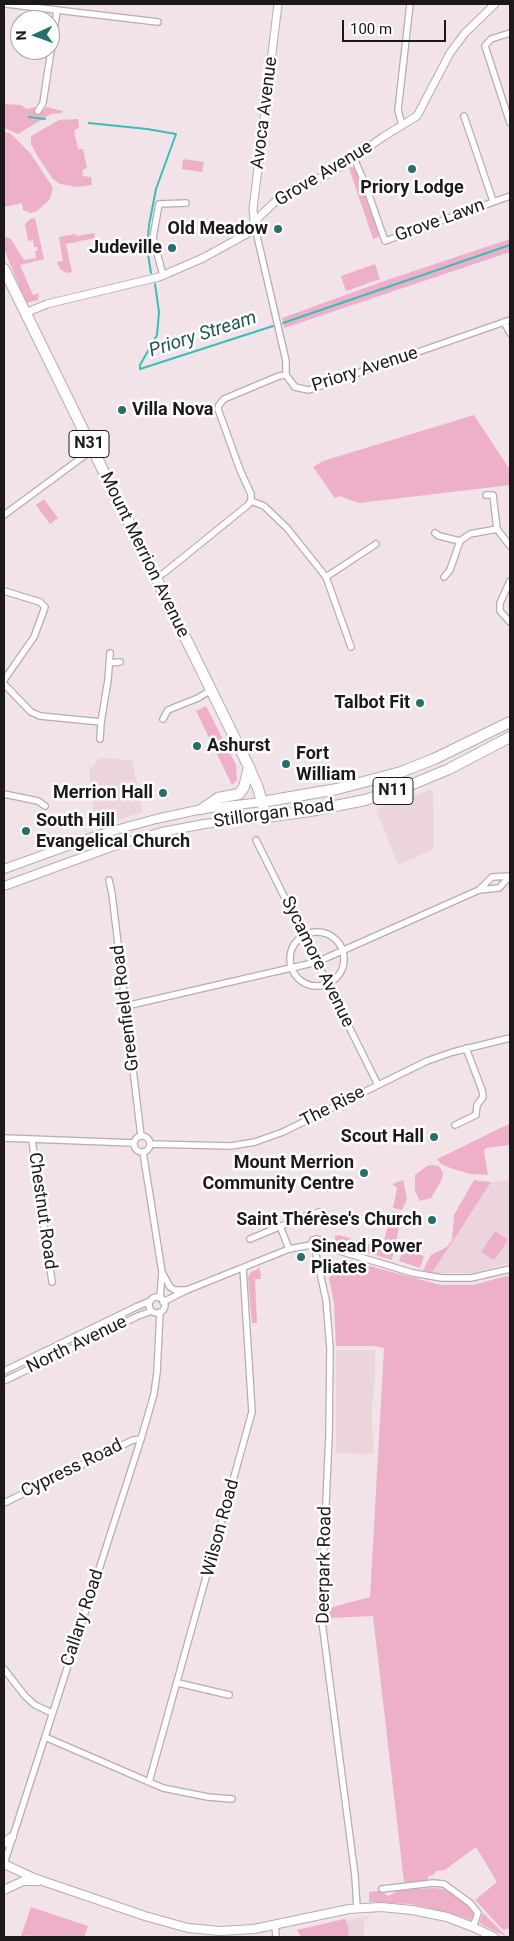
<!DOCTYPE html>
<html>
<head>
<meta charset="utf-8">
<style>
	body { margin:0 }
	#map { position:relative; width:514px; height:1941px; overflow:hidden; background:#f2e3e9; font-family:Roboto,sans-serif }
	canvas { display:block }
	.frame { position:absolute; inset:0; border:5px solid #1d181a; pointer-events:none }
	.north { position:absolute; left:10px; top:10px; width:50px; height:50px; box-sizing:border-box; background:#fff; border:1px solid #a5a3a3; border-radius:50%; rotate:268deg; font-size:14px; font-weight:700; line-height:20px; text-align:center; color:#1d181a }
	.north::after { content:''; display:block; margin:auto; width:18px; height:22px; background:#25706d; clip-path:polygon(50% 0,100% 100%,50% 72%,0 100%) }
	.scale { position:absolute; left:342px; top:20px; width:104px; height:22px; box-sizing:border-box; border:2px solid #1d181a; border-top:0; padding-left:6px; font-size:15px; line-height:18px; white-space:nowrap; color:#1d181a; -webkit-text-stroke:4px #fff; paint-order:stroke }
</style>
</head>
<body>
<div id="map">
<canvas width="514" height="1941"></canvas>
<div class="frame"></div>
<div class="north">N</div>
<div class="scale">100 m</div>
</div>
<script>
const ctx = document.querySelector('canvas').getContext('2d');
ctx.lineJoin = 'round';
function paint(path, color) {
  ctx.fillStyle = color;
  ctx.fill(path, 'evenodd');
}
function poly(rows) {
  const path = new Path2D();
  for (const r of rows) {
    if (r.length === 3) {
      path.moveTo(r[0] + r[2], r[1]);
      path.arc(r[0], r[1], r[2], 0, 2 * Math.PI);
      continue;
    }
    path.moveTo(r[0], r[1]);
    for (let i = 2; i < r.length; i += 2) path.lineTo(r[i], r[i + 1]);
  }
  return path;
}
function trace(path, color, width, dash) {
  ctx.strokeStyle = color;
  ctx.lineWidth = width;
  ctx.lineCap = dash ? 'butt' : 'round';
  ctx.setLineDash(dash || []);
  ctx.stroke(path);
}
function drawText(font, color, halo, rows, align = 'center') {
  ctx.font = font + ' Roboto,sans-serif';
  ctx.lineWidth = 5;
  ctx.setLineDash([]);
  ctx.textBaseline = 'middle';
  ctx.strokeStyle = halo;
  ctx.fillStyle = color;
  for (const [text, x, y, turn = 0] of rows) {
    ctx.save();
    ctx.translate(x, y);
    ctx.rotate((+turn || 0) * Math.PI / 180);
    ctx.textAlign = isNaN(turn) ? turn : align;
    if (halo) ctx.strokeText(text, 0, 0);
    ctx.fillText(text, 0, 0);
    ctx.restore();
  }
}
paint(poly([
	[99,758,132,760,143,812,95,827,89,768,93,767],
	[433,789,434,849,398,865,376,809],
	[510,1180,510,1263,473,1273,432,1273,491,1182],
	[336,1350,375,1350,375,1379,372,1407,373,1454,336,1453],
	[369,1916,364,1923,364,1937,301,1937,297,1930]
]), '#ebd4dd');
paint(poly([
	[4,104,21,105,27,109,35,107,43,111,46,107,63,111,62,113,51,114,18,134,4,128],
	[78,119,79,128,74,130,78,149,83,149,87,168,82,170,83,176,91,177,92,185,77,187,60,184,53,179,38,157,31,144,31,136,59,120],
	[4,132,10,133,31,154,53,188,50,199,37,211,31,213,23,210,22,203,4,207],
	[183,159,204,162,202,172,182,169],
	[351,167,355,168,360,178,380,236,373,239,349,168],
	[35,218,44,259,20,265,33,295,39,293,38,300,26,303,4,249,4,238,7,237,11,239,24,260,36,258,35,251,38,251,37,247,34,247,33,240,28,241,25,224,30,219],
	[94,233,95,238,66,244,72,272,66,273,60,269,57,262,63,261,59,237,76,234,77,236],
	[510,239,510,252,284,328,282,318,387,280],
	[375,264,380,279,346,291,341,276],
	[474,415,510,470,510,485,359,503,339,496,335,498,313,467,323,461],
	[44,499,58,518,50,524,36,505],
	[206,706,236,765,237,780,232,785,196,711],
	[509,1124,510,1145,486,1148,484,1151,488,1175,471,1174,453,1169,441,1164,437,1159],
	[432,1165,439,1166,443,1173,442,1179,431,1198,420,1201,415,1191,415,1175,427,1166],
	[403,1180,407,1199,402,1210,393,1208,397,1188,392,1184],
	[474,1180,491,1182,432,1273,423,1270,431,1255,447,1247,452,1240,454,1215],
	[392,1211,402,1213,392,1260,335,1243,335,1236,339,1235,382,1248],
	[495,1231,508,1240,494,1260,481,1252],
	[405,1246,410,1247,424,1257,420,1268,399,1261],
	[347,1260,441,1285,473,1285,510,1275,510,1928,503,1930,475,1900,497,1882,476,1847,445,1870,436,1871,433,1875,429,1876,427,1881,404,1882,373,1616,329,1618,329,1608,370,1597,384,1348,375,1346,336,1346,334,1303,329,1278,338,1262],
	[260,1268,261,1279,255,1279,257,1323,252,1323,248,1277,251,1272],
	[433,1888,444,1889,455,1895,472,1909,474,1917,471,1920,449,1913,411,1904,369,1902,369,1892,383,1890,385,1894,389,1896,399,1890],
	[31,1907,88,1926,84,1937,34,1937,29,1935,26,1937,21,1936],
	[483,1913,507,1937,479,1923],
	[344,1919,346,1920,348,1927,349,1937,301,1937,297,1930]
]), '#eeafcb');
trace(poly([
	[29,117,45,119],
	[89,123,147,129,176,134,156,189,149,225,147,248,151,273],
	[155,284,159,312,157,335,140,365,140,369,273,326],
	[283,323,510,245]
]), '#3abeb8', 2);
const minor = poly([
	[6,4,158,22],
	[510,33,491,39,485,46,510,123],
	[38,111,43,103,57,11],
	[464,116,493,201],
	[402,125,398,110,410,4],
	[354,158,365,184,385,241,510,196],
	[254,223,286,361,286,375,295,387,299,388,309,390,510,320],
	[163,275,153,238,159,204,186,203],
	[504,322,510,333],
	[251,501,264,506,287,528,326,577,351,647],
	[4,515,92,450],
	[497,529,510,546],
	[435,533,439,536,460,541,450,570,444,577],
	[460,541,470,534,497,529,493,495,486,495],
	[326,577,376,544],
	[155,578,164,573,248,505,251,501,251,494,240,470,218,409,219,405,224,399,279,376,286,375],
	[510,581,500,603,500,611,510,622],
	[4,591,40,602,45,607,34,637,4,680],
	[109,663,120,662],
	[4,684,31,712,40,716,101,722,108,680,110,653],
	[163,719,168,710,198,698,211,690],
	[100,739,101,722],
	[4,794,38,801,45,806],
	[256,840,378,1085],
	[109,880,112,894,141,1136],
	[479,890,492,877,510,876],
	[317,959,27],
	[126,1006,317,962,479,890,499,888,510,876],
	[455,1125,476,1115,477,1105,483,1097,482,1090,466,1048],
	[142,1144,8],
	[4,1138,134,1143],
	[32,1140,52,1282],
	[150,1144,231,1146,255,1142,283,1132,427,1061,453,1052,510,1038],
	[143,1152,162,1272,160,1298],
	[280,1226,289,1249],
	[250,1239,308,1215,319,1212],
	[311,1245,313,1240,317,1239,322,1241,323,1246],
	[323,1246,413,1273,442,1278,471,1278,510,1269],
	[315,1250,326,1300,330,1348,329,1435,321,1614,355,1876,357,1908],
	[163,1274,170,1287,175,1290,185,1290],
	[157,1305,8],
	[163,1302,187,1290,289,1249,311,1245],
	[4,1371,136,1307,150,1301],
	[4,1381,138,1316,152,1311],
	[4,1503,133,1440,141,1439],
	[4,1669,25,1696,35,1705,52,1713],
	[178,1683,229,1695],
	[45,1737,163,1788,208,1797,232,1799],
	[149,1782,252,1412,243,1268],
	[4,1864,141,1439,154,1394,157,1372,160,1312],
	[382,1889,433,1883,444,1884,470,1903,478,1913,473,1927],
	[275,1925,276,1937]
]);
const tertiary = poly([
	[254,222,253,209,278,4],
	[25,313,47,304,159,277,203,258,252,231,258,218,279,198,295,188,325,176,340,167,383,137,417,116,450,53,465,33,495,4]
]);
const secondary = poly([
	[224,808,237,813,235,820],
	[4,869,101,834,156,819,202,809,262,802],
	[4,886,111,847,162,832,204,824,266,817],
	[4,1843,12,1837],
	[4,1864,34,1878,69,1890,145,1916,188,1928,220,1931,254,1929,349,1909,381,1907,412,1910,447,1917,473,1927,494,1937],
	[4,1890,23,1881,38,1881]
]);
const trunk = poly([
	[4,269,249,767,258,788,266,817,310,811,365,800,408,786,449,769,510,737],
	[262,802,337,789,401,772,434,759,510,722],
	[202,809,218,798,239,794,244,787,249,767]
]);
trace(minor, '#b9abb1', 8);
trace(tertiary, '#b9abb1', 9);
trace(secondary, '#b9abb1', 10);
trace(trunk, '#b9abb1', 12);
trace(minor, '#fff', 5.5);
trace(tertiary, '#fff', 7);
trace(secondary, '#fff', 8);
trace(trunk, '#fff', 10);
for (const [x, y, r, color] of [
	[412,169,5,"#25706d"],
	[278,229,5,"#25706d"],
	[172,248,5,"#25706d"],
	[122,410,5,"#25706d"],
	[420,703,5,"#25706d"],
	[197,746,5,"#25706d"],
	[286,764,5,"#25706d"],
	[163,793,5,"#25706d"],
	[26,831,5,"#25706d"],
	[434,1137,5,"#25706d"],
	[364,1173,5,"#25706d"],
	[432,1220,5,"#25706d"],
	[301,1257,5,"#25706d"]
]) {
  const dot = new Path2D();
  dot.arc(x, y, r, 0, 2 * Math.PI);
  ctx.fillStyle = color;
  ctx.fill(dot);
  trace(dot, '#fff', 2);
}
for (const [x, y, w] of [
	[89,444,40],
	[393,791,40]
]) {
  const box = new Path2D();
  box.roundRect(x - w / 2, y - 13.5, w, 27, 4);
  ctx.fillStyle = '#fff';
  ctx.fill(box);
  trace(box, '#1d181a', 1);
}
drawText('bold 16px', '#1d181a', null, [
	["N31",89,444],
	["N11",393,791]
]);
drawText('18px', '#1d181a', '#fff', [
	["Avoca Avenue",265,113,-83],
	["Grove Avenue",324,174,-31],
	["Grove Lawn",440,221,-20],
	["Priory Avenue",365,370,-18],
	["Mount Merrion Avenue",144,555,64],
	["Stillorgan Road",274,814,-8],
	["Sycamore Avenue",317,962,64],
	["Greenfield Road",126,1008,-97],
	["The Rise",333,1107,-27],
	["Chestnut Road",42,1211,82],
	["North Avenue",77,1345,-26],
	["Cypress Road",72,1469,-26],
	["Wilson Road",221,1528,-75],
	["Deerpark Road",325,1565,-89],
	["Callary Road",83,1618,-72]
]);
drawText('bold 18px', '#1d181a', '#fff', [
	["Priory Lodge",412,188,"center"],
	["Old Meadow",268,229],
	["Judeville",162,248],
	["Villa Nova",132,410,"left"],
	["Talbot Fit",410,703],
	["Ashurst",207,746,"left"],
	["Fort",296,754,"left"],
	["William",296,775,"left"],
	["Merrion Hall",153,793],
	["South Hill",36,821,"left"],
	["Evangelical Church",36,842,"left"],
	["Scout Hall",424,1137],
	["Mount Merrion",354,1163],
	["Community Centre",354,1184],
	["Saint Thérèse's Church",422,1220],
	["Sinead Power",311,1247,"left"],
	["Pliates",311,1268,"left"]
], 'right');
drawText('italic 19px', '#235856', '#fff', [
	["Priory Stream",203,335,-18]
]);
</script>
</body>
</html>
